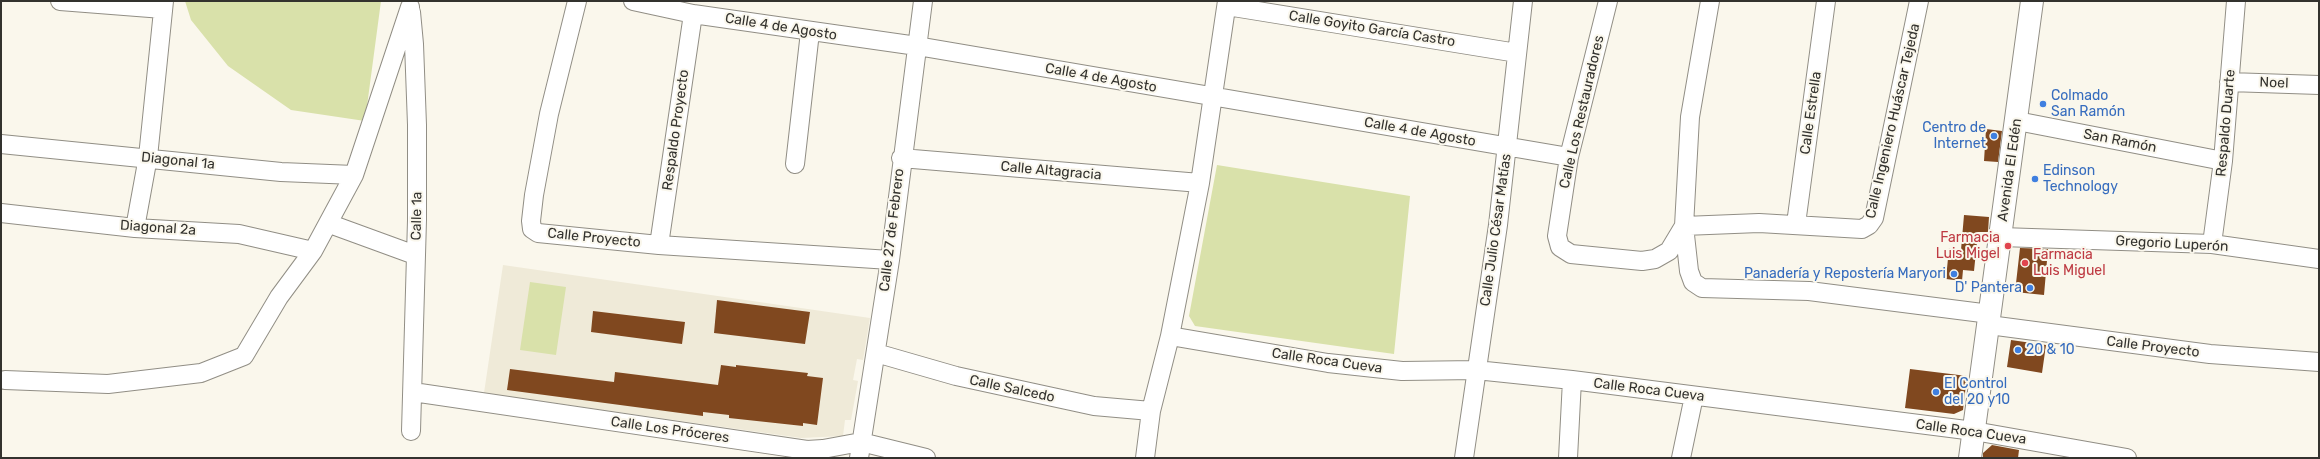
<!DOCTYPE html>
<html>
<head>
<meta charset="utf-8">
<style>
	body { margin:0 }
	#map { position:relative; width:2320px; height:459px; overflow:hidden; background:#faf7ec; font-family:Rubik,sans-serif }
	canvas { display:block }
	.frame { position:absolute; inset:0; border:2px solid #33322e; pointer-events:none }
</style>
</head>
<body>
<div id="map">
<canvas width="2320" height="459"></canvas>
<div class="frame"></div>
</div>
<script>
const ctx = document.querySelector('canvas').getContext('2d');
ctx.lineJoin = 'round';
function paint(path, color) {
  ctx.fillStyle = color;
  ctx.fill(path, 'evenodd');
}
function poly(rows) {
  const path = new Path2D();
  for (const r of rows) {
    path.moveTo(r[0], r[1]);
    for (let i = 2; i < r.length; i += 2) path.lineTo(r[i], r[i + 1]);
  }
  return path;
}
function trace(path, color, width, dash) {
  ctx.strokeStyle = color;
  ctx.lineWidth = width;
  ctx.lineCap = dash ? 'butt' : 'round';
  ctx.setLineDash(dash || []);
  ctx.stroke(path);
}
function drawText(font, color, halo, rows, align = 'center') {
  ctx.font = font + ' Rubik,sans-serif';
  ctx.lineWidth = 4;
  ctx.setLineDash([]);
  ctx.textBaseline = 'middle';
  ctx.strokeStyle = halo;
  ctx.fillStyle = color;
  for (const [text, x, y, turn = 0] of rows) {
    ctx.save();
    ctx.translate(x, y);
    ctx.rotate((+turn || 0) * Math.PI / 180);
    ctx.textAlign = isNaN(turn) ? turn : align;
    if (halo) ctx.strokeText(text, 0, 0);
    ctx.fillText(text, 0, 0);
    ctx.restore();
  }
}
paint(poly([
	[503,265,870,318,863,360,857,359,853,380,858,381,851,420,845,420,843,436,801,438,484,393]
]), '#efead8');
paint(poly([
	[185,1,381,1,365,121,291,110,228,66,191,20],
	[1217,165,1410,196,1394,354,1195,326,1189,316],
	[530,282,566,287,556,355,520,350]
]), '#d9e1aa');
paint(poly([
	[1986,129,2002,131,1998,162,1984,161],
	[1964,215,1989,217,1988,232,1978,232,1974,271,1963,270,1962,281,1946,279,1949,248,1961,250],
	[2020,248,2048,249,2044,295,2015,292],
	[717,300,810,312,805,344,714,333],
	[593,311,685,322,682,344,591,332],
	[2011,340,2046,345,2042,373,2007,367],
	[721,365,736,367,736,365,808,373,807,376,823,378,817,425,803,423,803,426,729,418,729,415,703,412,703,416,507,390,510,369,614,382,615,372,718,385],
	[1910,369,1967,376,1963,410,1954,414,1905,408],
	[1992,445,2019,450,2018,458,1983,458,1983,453]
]), '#80481f');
const minor = poly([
	[60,1,163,9],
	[577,1,549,114,534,195,531,221,532,229,538,233,659,245,890,260],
	[633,1,693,14,917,46,1569,157],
	[1608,1,1569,157,1557,236,1560,247,1571,254,1642,261,1655,259,1669,251,1684,226,1759,223,1862,229,1869,225,1874,218,1919,1],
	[1710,1,1690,117,1684,226,1689,271,1693,282,1702,288,1809,291,1990,314],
	[1227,6,1517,53],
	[411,12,414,44,417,125,417,220,411,431],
	[2229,82,2319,85],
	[2017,121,2223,161],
	[1,144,281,172,354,175],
	[901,158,1200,183],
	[795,164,810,32],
	[1,213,135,228,239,234,313,251],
	[330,224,415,255],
	[1796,224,1826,1],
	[135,228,148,157,164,1],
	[2001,237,2212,244,2319,259],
	[2212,244,2223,161,2236,1],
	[659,245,693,14],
	[1989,325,2210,354,2319,362],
	[1170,336,1328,363,1402,371,1476,370,1572,380,1974,431,2127,458],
	[876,353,956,376,1094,406,1151,411],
	[5,380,108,384,201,373,244,356,279,297,313,251,354,175,410,7],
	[413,392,807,450,823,449,861,442,926,458],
	[859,458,890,260,923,1],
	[1145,458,1151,411,1170,336,1200,183,1227,1],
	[1464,458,1498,225,1523,1],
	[1568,458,1572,380],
	[1681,458,1694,396]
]);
const tertiary = poly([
	[1970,458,2032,1]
]);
trace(minor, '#918e85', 20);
trace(tertiary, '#918e85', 24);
trace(minor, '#fff', 18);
trace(tertiary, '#fff', 22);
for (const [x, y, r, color] of [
	[2043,104,4,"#3f7fe0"],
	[1994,136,4,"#3f7fe0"],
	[2035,179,4,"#3f7fe0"],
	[2008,246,4,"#e0444e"],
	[2025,263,4,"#e0444e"],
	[1954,274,4,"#3f7fe0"],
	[2030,288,4,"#3f7fe0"],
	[2018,350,4,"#3f7fe0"],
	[1936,392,4,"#3f7fe0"]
]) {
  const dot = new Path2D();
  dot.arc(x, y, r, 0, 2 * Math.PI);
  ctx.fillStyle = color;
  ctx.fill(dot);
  trace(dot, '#faf7ec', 1.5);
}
drawText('14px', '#33322e', '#faf7ec', [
	["Calle 4 de Agosto",781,27,9],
	["Calle Goyito García Castro",1372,29,9],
	["Calle 4 de Agosto",1101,78,10],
	["Noel",2274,83,2],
	["Calle Los Restauradores",1582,112,-77],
	["Calle Estrella",1811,113,-82],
	["Calle Ingeniero Huáscar Tejeda",1893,121,-77],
	["Respaldo Duarte",2226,123,-85],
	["Respaldo Proyecto",676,130,-82],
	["Calle 4 de Agosto",1420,132,10],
	["San Ramón",2120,141,11],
	["Diagonal 1a",178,161,6],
	["Avenida El Edén",2010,170,-82],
	["Calle Altagracia",1051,171,5],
	["Calle 1a",417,216,-89],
	["Diagonal 2a",158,228,4],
	["Calle 27 de Febrero",892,230,-83],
	["Calle Julio César Matías",1496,230,-82],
	["Calle Proyecto",594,238,6],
	["Gregorio Luperón",2172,244,3],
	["Calle Proyecto",2153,347,7],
	["Calle Roca Cueva",1327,361,8],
	["Calle Salcedo",1012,389,12],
	["Calle Roca Cueva",1649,390,7],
	["Calle Los Próceres",670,430,8],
	["Calle Roca Cueva",1971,432,8]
]);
drawText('14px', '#366cbe', '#faf7ec', [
	["Colmado",2051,96],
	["San Ramón",2051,112],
	["Centro de",1986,128,"right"],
	["Internet",1986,144,"right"],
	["Edinson",2043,171],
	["Technology",2043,187],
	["Panadería y Repostería Maryori",1946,274,"right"],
	["D' Pantera",2022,288,"right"],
	["20 & 10",2026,350],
	["El Control",1944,384],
	["del 20 y10",1944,400]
], 'left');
drawText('14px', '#be3a42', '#faf7ec', [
	["Farmacia",2000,238],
	["Luis Migel",2000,254],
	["Farmacia",2033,255,"left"],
	["Luis Miguel",2033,271,"left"]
], 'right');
</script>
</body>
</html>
